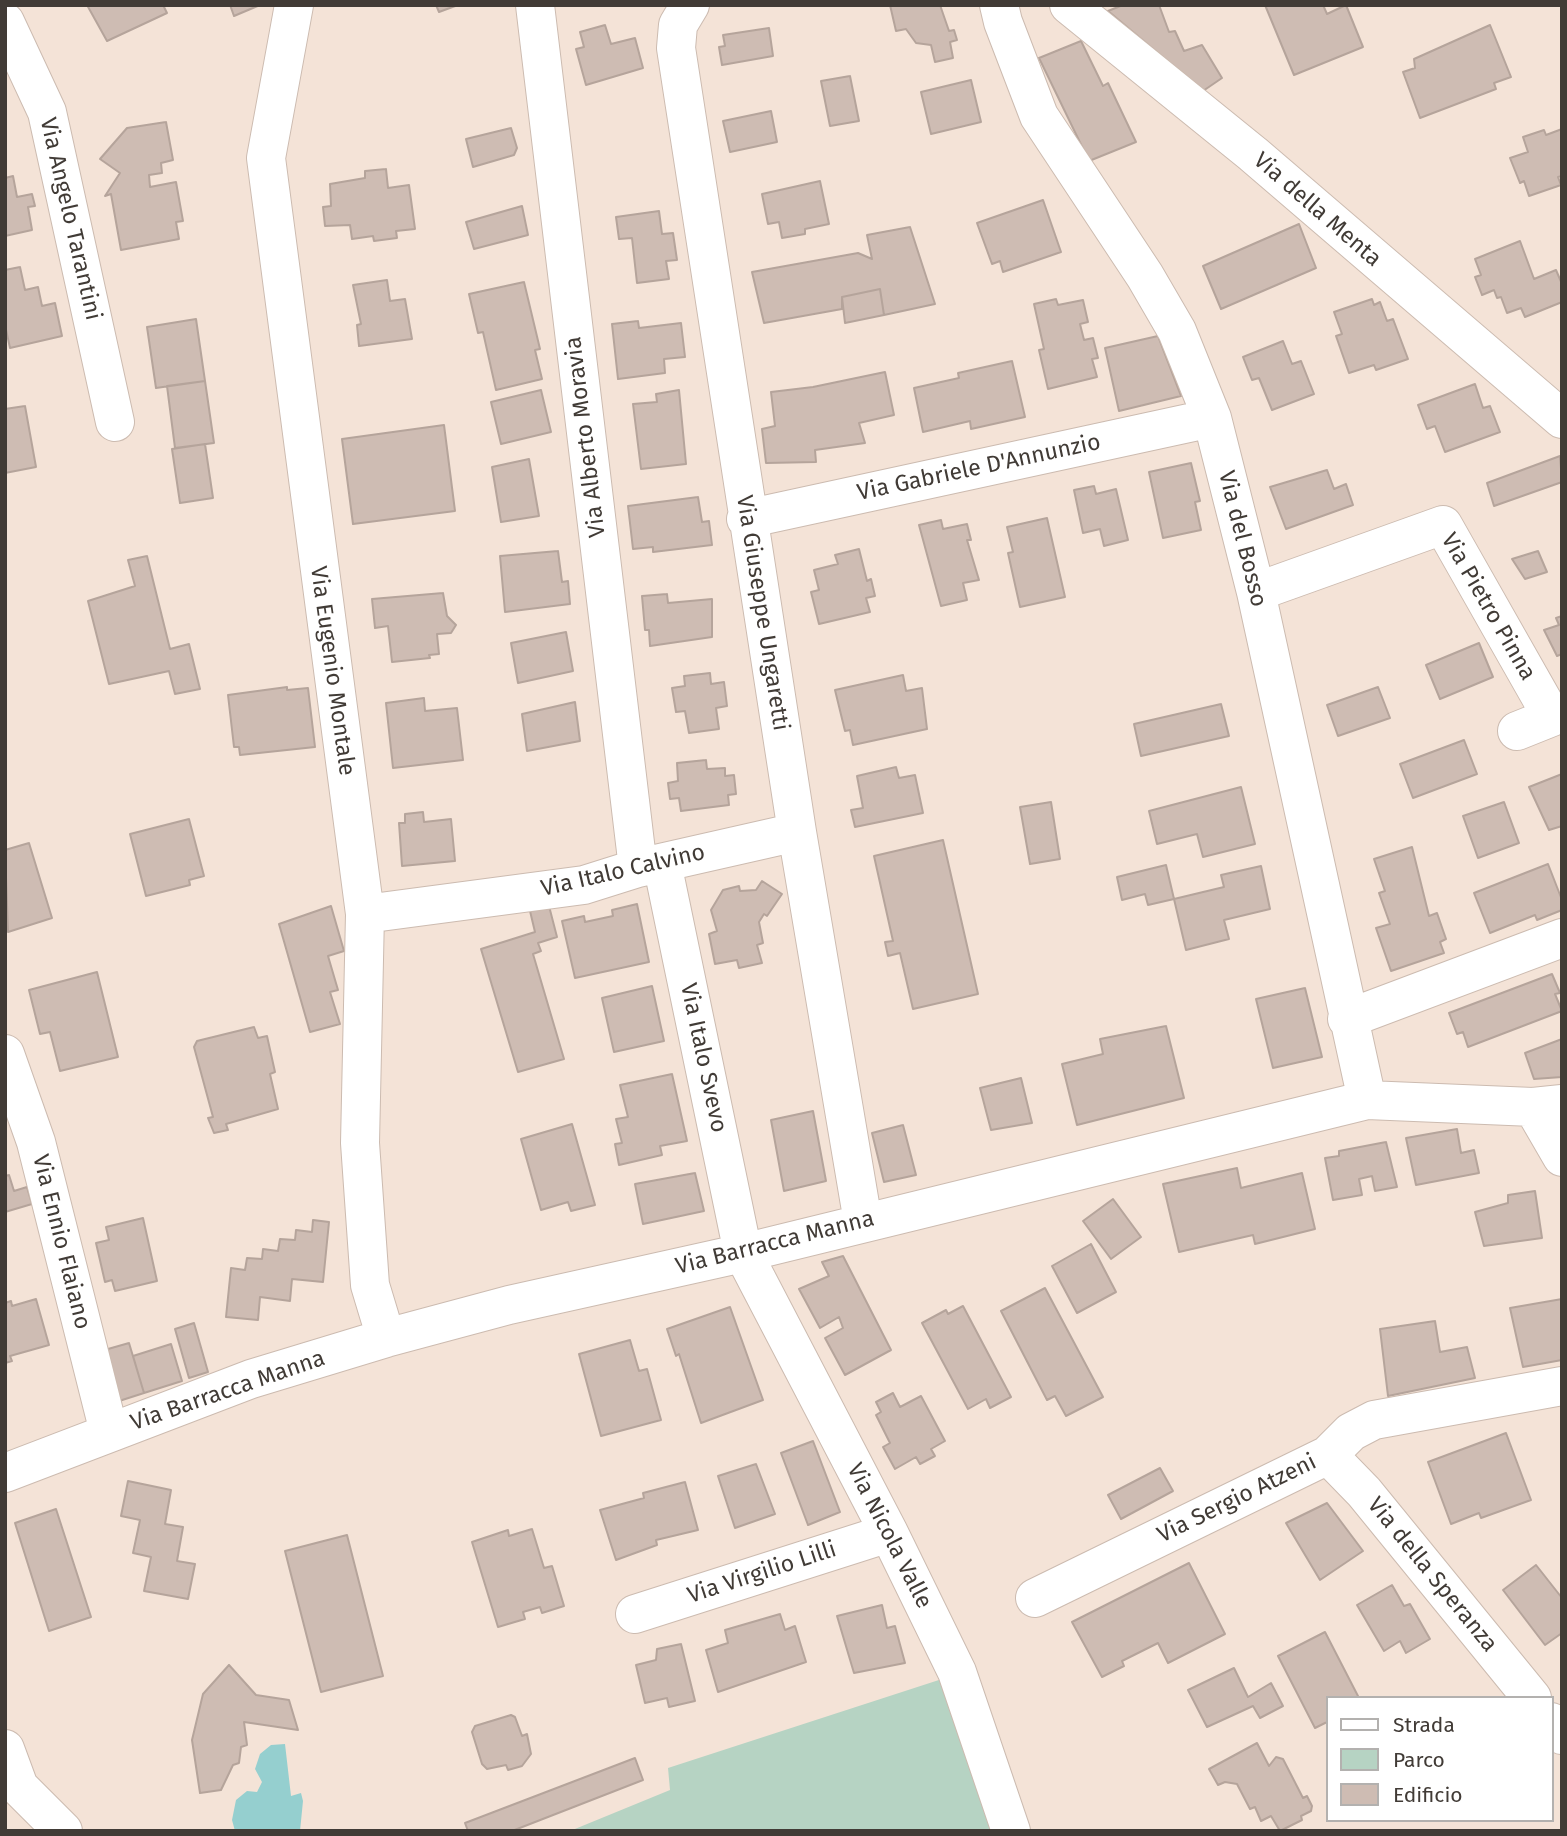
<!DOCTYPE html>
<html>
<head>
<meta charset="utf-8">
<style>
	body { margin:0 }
	#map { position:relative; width:1567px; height:1836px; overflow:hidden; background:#f4e3d7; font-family:"Fira Sans",sans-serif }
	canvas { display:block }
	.frame { position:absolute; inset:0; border:7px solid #413b36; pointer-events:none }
	.legend { position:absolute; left:1326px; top:1696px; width:228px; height:126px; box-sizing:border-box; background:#fff; border:2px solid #b3b1af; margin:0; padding:9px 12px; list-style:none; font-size:21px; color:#413b36 }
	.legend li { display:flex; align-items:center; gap:14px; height:35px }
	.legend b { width:35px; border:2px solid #b3b1af }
</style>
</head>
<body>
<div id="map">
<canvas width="1567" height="1836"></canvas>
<div class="frame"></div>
<ul class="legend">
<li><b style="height:9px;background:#fff"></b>Strada</li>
<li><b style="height:19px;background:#b6d3c3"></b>Parco</li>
<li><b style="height:19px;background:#cebcb3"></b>Edificio</li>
</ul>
</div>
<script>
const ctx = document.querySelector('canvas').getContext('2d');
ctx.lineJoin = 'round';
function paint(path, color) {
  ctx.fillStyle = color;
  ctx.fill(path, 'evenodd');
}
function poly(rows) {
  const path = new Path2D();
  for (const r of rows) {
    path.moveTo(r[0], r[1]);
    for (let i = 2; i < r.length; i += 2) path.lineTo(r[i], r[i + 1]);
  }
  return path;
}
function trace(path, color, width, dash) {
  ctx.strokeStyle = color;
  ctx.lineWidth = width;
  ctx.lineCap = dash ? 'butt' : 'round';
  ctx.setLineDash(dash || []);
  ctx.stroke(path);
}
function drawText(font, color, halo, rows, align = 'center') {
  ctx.font = font + ' "Fira Sans",sans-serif';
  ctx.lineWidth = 6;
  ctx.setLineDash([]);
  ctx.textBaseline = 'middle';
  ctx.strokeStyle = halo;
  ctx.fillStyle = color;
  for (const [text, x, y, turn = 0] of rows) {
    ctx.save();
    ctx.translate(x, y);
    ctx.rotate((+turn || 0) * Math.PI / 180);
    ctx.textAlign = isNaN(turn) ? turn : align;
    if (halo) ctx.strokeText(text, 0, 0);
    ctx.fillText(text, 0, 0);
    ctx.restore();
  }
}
paint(poly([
	[942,1679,993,1831,570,1831,670,1790,668,1768]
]), '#b6d3c3');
paint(poly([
	[285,1744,291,1796,301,1793,303,1801,300,1831,235,1831,232,1820,236,1800,247,1791,257,1792,262,1782,255,1769,260,1754,271,1745]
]), '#95cfcf');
const building = poly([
	[87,5,163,5,167,13,107,41,87,5],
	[230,5,260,5,234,16,230,5],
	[436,5,458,5,439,12,436,5],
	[890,5,940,5,949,31,954,30,957,40,950,42,953,58,935,62,931,45,916,43,906,29,896,31,890,5],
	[1123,5,1159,5,1169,32,1175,31,1184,51,1202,45,1222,78,1203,91,1108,11,1123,5],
	[1265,5,1323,5,1327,14,1346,5,1363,47,1294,75,1265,5],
	[605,25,611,44,635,38,643,68,586,85,576,49,584,47,580,32,605,25],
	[1490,25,1511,77,1494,83,1496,89,1420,118,1403,72,1415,68,1414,59,1490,25],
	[769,28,773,56,722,65,719,47,725,46,723,35,769,28],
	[1081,41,1103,86,1108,83,1136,142,1089,161,1039,58,1081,41],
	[850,76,859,121,830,126,821,81,850,76],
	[971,80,981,122,931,134,921,92,971,80],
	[771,111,777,142,730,152,723,121,771,111],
	[166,122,173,160,161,163,162,173,149,175,150,187,176,182,183,221,176,222,179,239,121,250,111,194,105,196,120,173,100,159,127,128,166,122],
	[511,128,517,148,514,155,473,167,466,139,511,128],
	[1562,129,1562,176,1558,177,1561,185,1529,196,1524,181,1520,183,1510,158,1528,152,1523,137,1544,130,1546,135,1562,129],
	[386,169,388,188,409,185,415,229,396,231,397,238,374,241,373,236,352,239,350,225,325,226,323,207,331,206,330,184,365,178,365,171,386,169],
	[13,176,17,197,32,194,35,206,28,207,32,230,5,236,5,178,13,176],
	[820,181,829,224,805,229,805,234,782,238,779,222,768,224,762,194,820,181],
	[1043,200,1061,252,1003,272,1000,261,992,264,977,223,1043,200],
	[522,206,528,235,474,249,466,222,522,206],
	[659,211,662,234,673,233,677,260,666,261,669,279,637,283,632,238,619,239,616,217,659,211],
	[1299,224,1316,268,1221,309,1203,266,1299,224],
	[910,227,935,304,884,315,880,289,842,297,842,309,764,323,752,272,858,253,872,259,867,235,910,227],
	[1520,241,1534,279,1556,270,1562,284,1562,302,1525,317,1521,308,1507,313,1501,297,1497,298,1494,290,1482,295,1475,277,1481,275,1475,259,1520,241],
	[20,267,25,290,38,287,42,306,55,303,62,336,10,348,5,325,5,270,20,267],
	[387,280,390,301,405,299,412,339,359,346,357,325,361,324,353,285,387,280],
	[524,282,540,349,535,350,542,379,496,390,483,332,478,333,469,294,524,282],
	[880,289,884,315,845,323,842,297,880,289],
	[1056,299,1058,305,1083,300,1088,322,1080,324,1084,340,1093,338,1098,358,1092,359,1097,377,1048,389,1039,350,1044,349,1034,304,1056,299],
	[1372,299,1374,305,1380,302,1387,321,1393,319,1408,359,1376,370,1374,365,1349,373,1336,336,1342,334,1334,312,1372,299],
	[196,319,205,381,156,388,147,327,196,319],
	[638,321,639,328,681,323,685,357,664,359,665,373,618,379,612,324,638,321],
	[1158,336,1181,396,1119,411,1105,348,1158,336],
	[1283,341,1292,364,1301,361,1314,394,1272,410,1259,378,1252,380,1243,357,1283,341],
	[1012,361,1025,417,971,429,970,421,923,432,914,388,959,378,958,373,1012,361],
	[885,372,894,415,859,423,865,443,815,450,816,462,766,463,762,429,775,426,771,392,813,387,885,372],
	[205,381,214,443,175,448,167,386,205,381],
	[1475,384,1483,408,1490,406,1500,432,1445,452,1435,426,1427,429,1418,405,1475,384],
	[541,390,551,432,501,444,491,402,541,390],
	[679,390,686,464,641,469,633,404,657,402,656,394,679,390],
	[25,406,36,467,5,473,5,409,25,406],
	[444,425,455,511,353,524,342,439,444,425],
	[205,444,213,498,180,503,172,449,205,444],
	[1560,456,1562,482,1494,506,1487,483,1560,456],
	[529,459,539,516,501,522,492,467,529,459],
	[1191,463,1200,501,1195,502,1201,530,1163,538,1149,472,1191,463],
	[1327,470,1334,489,1346,484,1353,505,1286,529,1270,487,1327,470],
	[1094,486,1096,494,1116,489,1128,540,1104,546,1100,529,1083,533,1074,490,1094,486],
	[698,497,702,522,709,521,712,545,653,552,653,547,633,549,628,506,698,497],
	[1047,518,1065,597,1020,607,1008,553,1013,552,1007,527,1047,518],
	[941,520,943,529,967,524,971,540,967,540,979,580,963,583,967,600,941,606,919,525,941,520],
	[859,549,867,581,871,579,875,596,866,598,870,612,819,624,811,592,819,590,814,570,838,564,835,555,859,549],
	[558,551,562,582,568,581,570,604,505,612,500,556,558,551],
	[1538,551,1547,572,1525,579,1512,559,1538,551],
	[147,556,170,649,189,644,200,689,175,694,169,671,109,684,88,601,135,586,128,560,147,556],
	[443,593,447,616,456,625,451,633,437,634,439,654,429,655,430,658,392,662,388,626,375,628,372,599,443,593],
	[667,594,668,603,712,599,712,637,650,646,649,630,645,630,642,596,667,594],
	[1562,616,1562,654,1557,656,1544,630,1559,625,1556,618,1562,616],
	[566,632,573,671,518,683,511,643,566,632],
	[1479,643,1493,677,1440,699,1426,665,1479,643],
	[710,673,711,684,724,682,727,706,716,708,719,729,689,733,685,711,676,712,672,688,685,686,684,676,710,673],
	[903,675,906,691,922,688,927,729,853,745,850,730,845,731,835,690,903,675],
	[287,687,287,690,308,688,315,747,240,755,239,747,234,747,228,695,287,687],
	[1378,687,1390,718,1338,736,1327,705,1378,687],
	[424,698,425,711,457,708,463,760,393,768,386,703,424,698],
	[575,702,580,741,527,751,522,714,575,702],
	[1221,704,1229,736,1141,756,1134,724,1221,704],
	[1464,740,1477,774,1413,798,1400,764,1464,740],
	[706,760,707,769,725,768,725,776,734,775,736,794,728,795,729,805,681,811,679,798,670,799,668,783,678,781,677,763,706,760],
	[896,767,899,778,915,775,923,813,855,827,851,810,863,808,857,776,896,767],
	[1562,774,1562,826,1549,830,1529,787,1562,774],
	[1241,787,1255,844,1203,857,1197,834,1157,844,1149,811,1241,787],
	[1051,802,1060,859,1030,864,1020,807,1051,802],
	[1504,802,1519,843,1478,858,1463,816,1504,802],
	[423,812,424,822,451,819,455,861,402,866,399,823,405,823,405,814,423,812],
	[189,819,204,876,189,880,190,885,146,896,130,834,189,819],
	[943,840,978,994,913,1009,900,953,888,956,885,942,893,941,874,856,943,840],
	[29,843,52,918,8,932,5,850,29,843],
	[1412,847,1429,916,1437,913,1446,939,1440,942,1444,953,1391,971,1376,928,1390,924,1379,893,1385,891,1374,859,1412,847],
	[1548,864,1562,900,1562,910,1537,920,1535,915,1490,933,1474,893,1548,864],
	[1166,865,1174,899,1148,905,1145,894,1122,900,1117,877,1166,865],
	[1261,866,1270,909,1224,920,1229,939,1186,950,1174,899,1224,887,1221,875,1261,866],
	[762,881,782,894,767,916,764,914,759,922,763,943,757,945,762,963,739,968,737,960,715,964,709,934,717,931,711,910,723,890,739,886,740,891,756,890,762,881],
	[637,904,649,962,575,978,562,921,584,916,585,922,613,916,612,910,637,904],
	[331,906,344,951,328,956,338,990,330,992,340,1024,310,1032,279,924,331,906],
	[549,906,557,937,538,943,541,951,533,954,564,1059,518,1072,481,949,535,932,530,911,549,906],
	[97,972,118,1057,60,1071,50,1032,40,1034,29,990,97,972],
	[1552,974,1560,993,1555,994,1562,1011,1468,1047,1463,1032,1457,1034,1449,1013,1552,974],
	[652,986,664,1041,614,1052,602,998,652,986],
	[1305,988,1322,1057,1273,1068,1256,999,1305,988],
	[1166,1026,1184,1098,1077,1125,1062,1064,1103,1054,1100,1039,1166,1026],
	[254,1027,258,1038,267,1036,275,1072,270,1074,278,1109,226,1124,228,1130,214,1133,208,1118,213,1117,194,1047,197,1041,254,1027],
	[1562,1039,1562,1077,1534,1079,1525,1053,1562,1039],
	[672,1074,687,1141,660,1146,662,1155,619,1165,615,1144,622,1143,616,1119,628,1117,620,1085,672,1074],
	[1021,1078,1032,1123,991,1130,980,1088,1021,1078],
	[813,1111,826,1181,784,1191,771,1120,813,1111],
	[572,1124,595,1205,571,1211,568,1202,541,1210,521,1139,572,1124],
	[903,1125,916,1175,884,1182,872,1133,903,1125],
	[1457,1129,1461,1153,1474,1150,1479,1173,1416,1185,1406,1138,1457,1129],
	[1386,1142,1397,1187,1375,1191,1372,1176,1359,1179,1362,1195,1333,1200,1325,1158,1339,1156,1339,1151,1386,1142],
	[1237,1168,1241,1188,1302,1173,1315,1229,1255,1244,1253,1235,1179,1252,1163,1184,1237,1168],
	[695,1173,704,1211,643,1224,635,1184,695,1173],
	[9,1175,14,1191,27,1187,32,1204,5,1212,5,1176,9,1175],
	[1535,1191,1542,1238,1484,1246,1475,1212,1508,1203,1508,1195,1535,1191],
	[1113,1199,1141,1237,1111,1259,1083,1221,1113,1199],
	[143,1218,157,1281,115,1291,112,1280,105,1282,96,1243,109,1240,106,1227,143,1218],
	[313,1220,329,1222,323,1282,292,1279,290,1301,260,1297,258,1320,226,1317,231,1268,245,1270,247,1258,262,1259,263,1249,278,1251,280,1239,295,1240,296,1230,312,1232,313,1220],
	[1091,1244,1116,1292,1077,1313,1052,1266,1091,1244],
	[843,1256,891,1350,845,1375,825,1338,843,1328,839,1317,820,1328,799,1289,829,1276,822,1262,843,1256],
	[1045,1288,1103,1397,1066,1416,1055,1396,1047,1400,1001,1311,1045,1288],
	[36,1299,49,1345,10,1356,12,1361,5,1363,5,1303,11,1301,12,1306,36,1299],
	[1562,1299,1562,1360,1523,1367,1510,1308,1562,1299],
	[963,1306,1011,1397,990,1408,986,1399,968,1409,922,1323,946,1310,948,1314,963,1306],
	[730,1307,763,1400,701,1423,679,1354,676,1356,667,1329,730,1307],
	[1435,1321,1440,1352,1467,1347,1475,1378,1388,1396,1380,1329,1435,1321],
	[194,1323,208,1372,189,1378,175,1329,194,1323],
	[630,1340,639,1371,647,1369,661,1420,601,1436,579,1354,630,1340],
	[129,1343,144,1393,116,1402,101,1351,129,1343],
	[171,1344,182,1381,144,1393,133,1356,171,1344],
	[893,1393,900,1407,921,1396,945,1441,931,1449,935,1456,920,1464,916,1457,895,1469,883,1447,890,1443,876,1415,881,1412,876,1402,893,1393],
	[1506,1433,1531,1500,1481,1518,1479,1513,1451,1524,1428,1462,1506,1433],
	[813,1441,840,1512,808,1525,781,1453,813,1441],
	[756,1464,775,1514,735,1528,718,1476,756,1464],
	[1160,1468,1173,1491,1121,1519,1108,1495,1160,1468],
	[128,1481,171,1490,165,1524,183,1527,177,1561,195,1564,188,1599,144,1591,151,1557,133,1553,140,1520,121,1516,128,1481],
	[685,1482,698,1530,656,1540,657,1545,616,1560,600,1510,644,1498,643,1493,685,1482],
	[1327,1503,1363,1551,1320,1580,1286,1523,1327,1503],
	[56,1509,91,1617,49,1631,15,1523,56,1509],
	[532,1529,544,1568,552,1566,564,1606,542,1613,540,1607,523,1612,525,1619,498,1627,472,1542,508,1530,509,1536,532,1529],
	[347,1535,383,1676,321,1692,285,1551,347,1535],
	[1189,1563,1225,1634,1168,1663,1158,1643,1122,1661,1124,1666,1102,1677,1072,1622,1189,1563],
	[1536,1565,1562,1598,1562,1633,1545,1645,1503,1590,1536,1565],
	[1392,1585,1404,1606,1410,1604,1430,1639,1406,1653,1400,1641,1384,1651,1357,1605,1392,1585],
	[882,1605,887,1628,895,1626,905,1663,854,1673,837,1616,882,1605],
	[780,1614,785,1630,795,1626,806,1662,718,1692,706,1650,728,1643,725,1630,780,1614],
	[1325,1632,1359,1698,1327,1698,1327,1722,1315,1728,1278,1656,1325,1632],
	[681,1644,695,1701,669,1707,667,1698,645,1703,636,1665,656,1660,657,1649,681,1644],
	[229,1665,256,1695,289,1700,298,1730,244,1722,247,1745,241,1747,239,1763,233,1765,221,1790,200,1793,192,1740,203,1694,229,1665],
	[1234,1668,1248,1697,1271,1683,1283,1706,1260,1718,1253,1706,1207,1727,1188,1690,1234,1668],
	[511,1715,515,1717,522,1736,527,1734,531,1754,522,1766,508,1770,506,1765,487,1769,482,1764,472,1732,475,1726,511,1715],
	[1257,1743,1269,1766,1276,1757,1283,1759,1303,1798,1307,1796,1312,1806,1311,1811,1301,1816,1302,1820,1280,1831,1271,1816,1261,1821,1255,1807,1250,1809,1237,1784,1225,1782,1218,1785,1209,1769,1257,1743],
	[635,1758,643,1780,512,1831,468,1831,465,1823,635,1758]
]);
paint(building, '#cebcb3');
trace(building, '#b5a49b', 2);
const minor = poly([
	[294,5,266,158,365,914,360,1143,370,1285,386,1338],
	[535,5,638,868],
	[690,5,678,25,676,48,797,832,863,1222],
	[999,5,1003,22,1039,116,1145,276,1177,331,1212,418,1256,592,1367,1100],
	[1069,5,1253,154,1562,419],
	[5,22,47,112,115,422],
	[746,519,1212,418],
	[1256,592,1443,525,1552,717,1517,731],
	[662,863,743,1253,889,1533,957,1672,1011,1831],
	[365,914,584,885,638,868,797,832],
	[1347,1019,1562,938],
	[5,1054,36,1142,109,1432],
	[1533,1107,1562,1157],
	[1328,1455,1364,1492,1532,1698],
	[5,1473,251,1379,386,1338,509,1305,743,1253,1367,1100,1533,1107,1562,1104],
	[1035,1598,1328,1455,1351,1432,1374,1420,1562,1386],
	[635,1614,889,1533],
	[1551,1722,1562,1735],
	[5,1749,19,1787,63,1831]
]);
trace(minor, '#ccbbb0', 40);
trace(minor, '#fff', 38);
drawText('23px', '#413b36', '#fff', [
	["Via della Menta",1317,210,41],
	["Via Angelo Tarantini",70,219,77],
	["Via Alberto Moravia",586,437,-97],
	["Via Gabriele D'Annunzio",979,468,-12],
	["Via del Bosso",1242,539,76],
	["Via Pietro Pinna",1488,607,60],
	["Via Giuseppe Ungaretti",762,613,81],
	["Via Eugenio Montale",332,671,82],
	["Via Italo Calvino",623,871,-13],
	["Via Italo Svevo",703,1058,78],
	["Via Ennio Flaiano",61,1242,76],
	["Via Barracca Manna",775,1243,-14],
	["Via Barracca Manna",228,1391,-19],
	["Via Sergio Atzeni",1237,1499,-26],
	["Via Nicola Valle",889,1536,63],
	["Via Virgilio Lilli",762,1573,-18],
	["Via della Speranza",1432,1575,51]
]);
</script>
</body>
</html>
